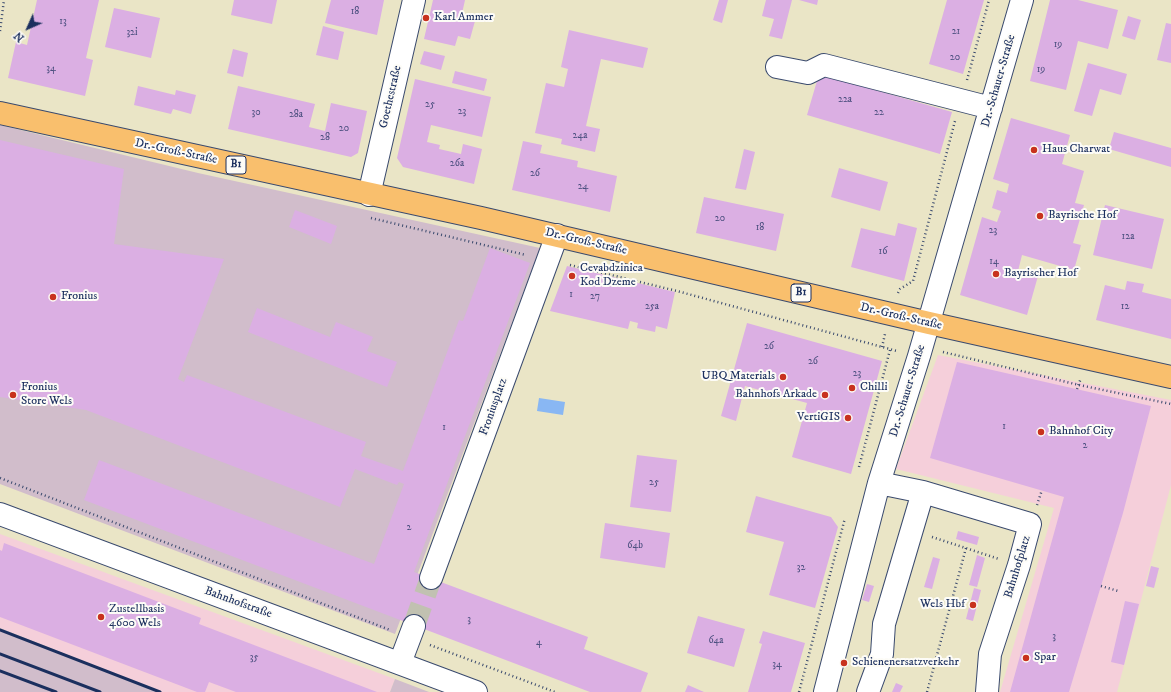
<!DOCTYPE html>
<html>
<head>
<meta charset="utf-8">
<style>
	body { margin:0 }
	#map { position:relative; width:1171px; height:692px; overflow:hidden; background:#eae5c6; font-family:"IM FELL DW Pica",serif }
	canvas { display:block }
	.north { position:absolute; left:8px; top:8px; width:40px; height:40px; -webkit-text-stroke:3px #fdfcf7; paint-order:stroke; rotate:225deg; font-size:11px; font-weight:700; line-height:16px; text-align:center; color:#1b2f5e }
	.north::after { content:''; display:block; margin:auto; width:14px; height:18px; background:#1b2f5e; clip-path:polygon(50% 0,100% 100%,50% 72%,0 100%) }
</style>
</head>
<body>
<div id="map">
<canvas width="1171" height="692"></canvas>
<div class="north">N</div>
</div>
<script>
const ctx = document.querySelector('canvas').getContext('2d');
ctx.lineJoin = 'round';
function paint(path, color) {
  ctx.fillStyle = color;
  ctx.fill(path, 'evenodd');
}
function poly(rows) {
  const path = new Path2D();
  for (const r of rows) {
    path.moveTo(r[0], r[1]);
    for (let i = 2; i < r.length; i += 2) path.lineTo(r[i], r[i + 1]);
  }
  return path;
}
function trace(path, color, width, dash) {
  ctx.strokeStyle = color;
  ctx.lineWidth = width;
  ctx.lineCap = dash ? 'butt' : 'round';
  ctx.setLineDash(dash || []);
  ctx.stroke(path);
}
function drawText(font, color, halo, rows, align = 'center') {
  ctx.font = font + ' "IM FELL DW Pica",serif';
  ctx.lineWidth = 4;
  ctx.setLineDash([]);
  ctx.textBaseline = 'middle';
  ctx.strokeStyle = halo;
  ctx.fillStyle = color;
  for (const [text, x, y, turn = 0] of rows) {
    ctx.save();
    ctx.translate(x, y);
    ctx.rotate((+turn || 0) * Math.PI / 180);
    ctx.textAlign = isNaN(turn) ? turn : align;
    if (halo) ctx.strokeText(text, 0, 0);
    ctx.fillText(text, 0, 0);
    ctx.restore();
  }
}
paint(poly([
	[938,355,1171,400,1171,485,1117,692,1000,692,1054,508,896,469],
	[0,534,395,679,390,692,161,692,0,628]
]), '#f5cfda');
paint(poly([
	[0,125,198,173,540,248,395,634,0,484],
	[0,628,161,692,0,692],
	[395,679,429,692,390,692]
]), '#d1bdcb');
paint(poly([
	[539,398,565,402,563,415,537,411]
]), '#89b7f3');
paint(poly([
	[37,0,99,0,86,58,93,60,85,96,8,78,16,42,27,45],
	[234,0,277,0,272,24,231,15],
	[331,0,384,0,377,35,325,23],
	[433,0,465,0,461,18,475,21,470,39,458,36,455,46,424,39],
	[719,0,728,0,722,23,713,20],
	[766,0,792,0,782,39,769,36,774,19,762,16],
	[799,0,818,0,817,5],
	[947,0,984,0,963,74,929,64],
	[1050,0,1078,0,1118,10,1108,49,1078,41,1066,90,1030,81],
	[114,8,160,18,151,58,105,47],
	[1128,16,1141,20,1135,40,1122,36],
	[1166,23,1171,24,1171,63,1157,60],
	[323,26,344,32,338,60,316,55],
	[569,30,648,48,643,68,601,59,586,126,600,129,595,152,561,144,562,139,535,133,546,83,564,87,568,69,561,67],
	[233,49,248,53,243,77,227,73],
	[424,51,445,56,441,70,420,64],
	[1088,63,1127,74,1121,95,1100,89,1092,116,1074,111],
	[455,71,487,79,484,91,452,83],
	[819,74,952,112,940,154,807,115],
	[415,79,491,97,482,137,431,125,427,142,440,145,439,149,461,154,463,144,482,149,474,184,403,167,397,158],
	[138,86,175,95,176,90,196,95,191,114,173,109,171,114,134,105],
	[238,86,315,104,309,127,325,131,331,103,367,111,358,153,351,157,228,129],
	[1011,118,1070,135,1062,164,1084,171,1075,203,1084,205,1073,243,1081,245,1074,270,1022,255,1018,271,1038,276,1027,315,960,295,982,217,997,222,1001,211,992,208,997,190,1007,193,1009,184,993,179],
	[1114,132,1171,148,1171,167,1109,149],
	[0,140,124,169,114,244,224,259,178,379,184,382,187,375,366,442,361,456,403,471,459,320,463,321,490,248,530,263,414,572,588,637,584,649,648,673,641,692,590,692,84,500,99,460,374,564,404,484,399,482,397,485,355,469,340,507,86,410,0,397],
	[523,141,542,145,540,153,578,161,577,167,617,176,610,212,512,190],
	[744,149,755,152,746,190,735,188],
	[839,168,888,182,880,211,831,197],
	[704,197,784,214,776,251,696,233],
	[1105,205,1164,219,1152,269,1093,255],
	[295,210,337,226,331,244,289,227],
	[898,223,917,228,904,281,851,267,861,228,895,236],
	[567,266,675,292,667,329,656,326,655,332,637,328,638,323,630,321,628,329,550,311],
	[1127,281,1144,284,1142,292,1171,299,1171,339,1096,320,1105,285,1125,290],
	[257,308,330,337,336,322,373,337,367,351,397,362,387,387,248,332],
	[747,323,882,361,851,474,792,457,807,403,745,386,736,421,721,416],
	[957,362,1151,406,1123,513,1069,692,1010,692,1064,497,930,458],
	[637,455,677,460,671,512,630,507],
	[756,496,831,517,838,527,815,608,769,595,784,542,746,532],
	[605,523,670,533,665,568,600,558],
	[958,531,979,537,977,545,956,539],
	[4,543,201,618,199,624,377,692,236,692,209,682,205,692,197,692,0,617,0,550,2,551],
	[977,555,985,558,977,587,969,585],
	[933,557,940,559,932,589,924,587],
	[1151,566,1159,568,1154,588,1146,586],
	[867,584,874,586,869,602,862,600],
	[974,588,981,590,973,621,966,619],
	[1125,601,1139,604,1124,665,1111,662],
	[698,616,745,629,734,667,687,653],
	[763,631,805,643,791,692,748,692,762,644,759,643],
	[896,683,903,686,900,692,892,692],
	[688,685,704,692,685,692]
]), '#dbafe3');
trace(poly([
	[414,626,431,578]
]), '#c1c1b1', 22, [22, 11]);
const minor = poly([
	[777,67,808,73,824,65,991,108],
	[369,195,414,0],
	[879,483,923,492,1030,524,1019,565,990,654,987,692],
	[0,514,476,692],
	[431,578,557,235],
	[400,663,414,626],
	[825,692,879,483,919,356,1022,0],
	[868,692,882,654,884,624,923,492]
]);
const major = poly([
	[0,113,481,218,929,323,1171,377]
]);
trace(minor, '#3a4a6e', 24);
trace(major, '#3a4a6e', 24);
trace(poly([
	[0,31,4,0],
	[967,80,989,0],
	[371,218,526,255],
	[570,265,677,291,897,351],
	[898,293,900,289,913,281,955,121],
	[882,347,885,334],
	[943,352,1079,385,1171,404],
	[1077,389,1081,378],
	[859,467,890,350],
	[0,478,390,630],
	[1037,505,1042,490],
	[932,537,999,559],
	[1101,586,1118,591],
	[430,645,555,692],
	[799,692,845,518],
	[927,692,966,548]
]), '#3a4a6e', 2.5, [1, 3]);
trace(minor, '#fff', 22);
trace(major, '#f9bf6d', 22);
trace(poly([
	[0,630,160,692],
	[0,654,100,692],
	[0,671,56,692]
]), '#1b2f5e', 3);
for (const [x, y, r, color] of [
	[426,18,4,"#c8321e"],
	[1034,150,4,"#c8321e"],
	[1040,216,4,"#c8321e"],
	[996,274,4,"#c8321e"],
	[572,276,4,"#c8321e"],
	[53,297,4,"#c8321e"],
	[783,377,4,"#c8321e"],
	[852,388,4,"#c8321e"],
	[13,395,4,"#c8321e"],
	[825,395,4,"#c8321e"],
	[848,418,4,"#c8321e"],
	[1041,432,4,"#c8321e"],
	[973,605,4,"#c8321e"],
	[101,617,4,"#c8321e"],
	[1026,658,4,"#c8321e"],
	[844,663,4,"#c8321e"]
]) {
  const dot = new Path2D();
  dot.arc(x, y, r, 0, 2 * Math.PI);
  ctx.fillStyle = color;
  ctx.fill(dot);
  trace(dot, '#fdfcf7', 1.5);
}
drawText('10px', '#4b4f7f', null, [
	["18",355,12],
	["13",63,22],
	["21",956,32],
	["32i",132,33],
	["19",1058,45],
	["20",955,58],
	["34",51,69],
	["19",1041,70],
	["22a",845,100],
	["25",430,105],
	["23",462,112],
	["30",256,113],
	["22",879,113],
	["28a",296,115],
	["20",344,129],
	["24a",580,136],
	["28",325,138],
	["26a",457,164],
	["26",535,174],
	["24",583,187],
	["20",720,219],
	["18",760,228],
	["23",993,231],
	["12a",1128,237],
	["16",883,252],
	["14",994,262],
	["1",571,295],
	["27",595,297],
	["25a",652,307],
	["12",1125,307],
	["26",769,347],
	["26",813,362],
	["23",857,374],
	["1",1004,427],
	["1",444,428],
	["2",1085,446],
	["25",654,483],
	["2",409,528],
	["64b",635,546],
	["32",801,568],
	["3",469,620],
	["3",1054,637],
	["64a",716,641],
	["4",539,643],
	["35",254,658],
	["34",777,665]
]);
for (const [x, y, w] of [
	[236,165,20],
	[801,293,20]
]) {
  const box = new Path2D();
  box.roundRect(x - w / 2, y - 9, w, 18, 3);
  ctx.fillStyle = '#fdfcf7';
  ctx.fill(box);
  trace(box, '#1b2f5e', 1);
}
drawText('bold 11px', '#1b2f5e', null, [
	["B1",236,165],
	["B1",801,293]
]);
drawText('12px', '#1b2f5e', '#fdfcf7', [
	["Karl Ammer",434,18],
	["Haus Charwat",1042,150],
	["Bayrische Hof",1048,216],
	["Cevabdzinica",580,269],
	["Kod Dzeme",580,283],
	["Bayrischer Hof",1004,274],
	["Fronius",61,297],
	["UBQ Materials",775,377,"right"],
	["Fronius",21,388],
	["Store Wels",21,402],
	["Chilli",860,388],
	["Bahnhofs Arkade",817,395,"right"],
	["VertiGIS",840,418,"right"],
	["Bahnhof City",1049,432],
	["Wels Hbf",965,605,"right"],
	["Zustellbasis",109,610],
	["4600 Wels",109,624],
	["Spar",1034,658],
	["Schienenersatzverkehr",852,663]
], 'left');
drawText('12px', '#1b2f5e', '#fdfcf7', [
	["Dr.-Schauer-Straße",999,81,-74],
	["Goethestraße",391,97,-77],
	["Dr.-Groß-Straße",176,152,12],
	["Dr.-Groß-Straße",586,242,13],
	["Dr.-Groß-Straße",901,317,13],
	["Dr.-Schauer-Straße",908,391,-73],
	["Froniusplatz",494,407,-70],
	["Bahnhofplatz",1018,567,-73],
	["Bahnhofstraße",238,603,20]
]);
</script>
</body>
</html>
